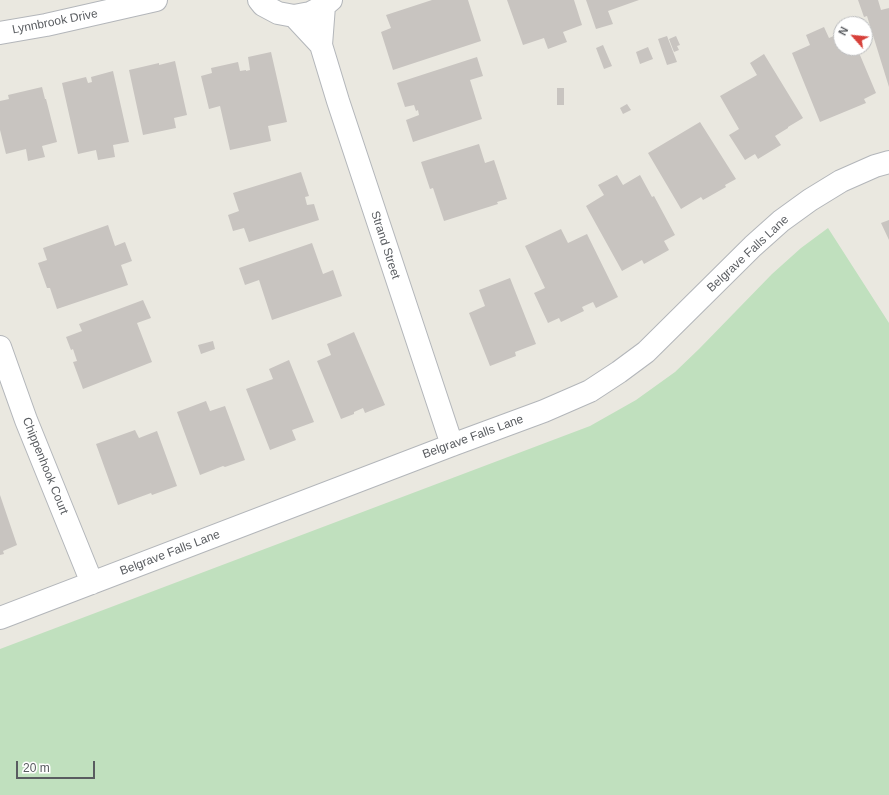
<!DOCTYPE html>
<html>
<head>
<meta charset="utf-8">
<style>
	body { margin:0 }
	#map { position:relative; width:889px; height:795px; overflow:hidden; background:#eae8e0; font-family:Arial,sans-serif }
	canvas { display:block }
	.north { position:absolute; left:833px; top:16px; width:40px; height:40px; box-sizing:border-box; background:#fff; border:1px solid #bdbebf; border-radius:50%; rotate:297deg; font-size:11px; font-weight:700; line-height:16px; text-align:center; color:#595c60 }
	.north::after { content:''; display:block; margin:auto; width:14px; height:18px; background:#d7403a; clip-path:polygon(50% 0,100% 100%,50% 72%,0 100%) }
	.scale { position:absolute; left:16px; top:761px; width:79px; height:18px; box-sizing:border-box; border:2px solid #595c60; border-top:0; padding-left:5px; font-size:12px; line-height:14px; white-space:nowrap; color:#595c60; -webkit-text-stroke:3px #fff; paint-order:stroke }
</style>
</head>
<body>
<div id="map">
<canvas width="889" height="795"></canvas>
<div class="north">N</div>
<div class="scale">20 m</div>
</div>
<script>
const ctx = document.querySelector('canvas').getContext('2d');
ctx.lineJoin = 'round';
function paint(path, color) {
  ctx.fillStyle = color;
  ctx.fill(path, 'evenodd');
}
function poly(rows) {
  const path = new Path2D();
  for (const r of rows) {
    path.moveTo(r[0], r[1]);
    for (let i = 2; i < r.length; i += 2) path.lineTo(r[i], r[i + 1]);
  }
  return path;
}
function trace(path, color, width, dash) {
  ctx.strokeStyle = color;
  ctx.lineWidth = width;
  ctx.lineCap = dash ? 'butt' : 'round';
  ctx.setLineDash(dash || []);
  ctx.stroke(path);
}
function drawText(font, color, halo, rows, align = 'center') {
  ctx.font = font + ' Arial,sans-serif';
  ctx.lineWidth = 3.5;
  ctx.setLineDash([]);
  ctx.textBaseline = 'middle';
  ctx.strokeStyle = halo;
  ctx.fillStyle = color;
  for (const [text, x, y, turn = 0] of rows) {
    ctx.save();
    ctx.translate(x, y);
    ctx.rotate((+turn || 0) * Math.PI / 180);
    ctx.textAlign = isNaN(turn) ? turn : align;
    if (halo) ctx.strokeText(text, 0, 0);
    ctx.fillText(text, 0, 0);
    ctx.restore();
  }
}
paint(poly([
	[828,228,889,323,889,795,0,795,0,649,590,426,636,400,675,372,699,349,772,274,801,248]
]), '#c0e0be');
paint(poly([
	[432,0,468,0,481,41,393,70,381,32,391,28,386,15],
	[507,0,574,0,582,25,563,32,567,42,548,49,544,38,523,45],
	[586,0,639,0,608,11,613,24,596,29],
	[858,0,878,0,881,10,889,8,889,87,867,16,864,17],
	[824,27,829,38,841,33,841,48,857,48,876,93,864,99,866,103,820,122,792,53,810,45,806,35],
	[667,36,677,62,667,65,658,39],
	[676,36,680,45,677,46,679,50,674,52,669,39],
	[603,45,612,66,604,69,596,48],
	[648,47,653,59,640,64,636,52],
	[271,52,287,122,268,126,271,141,230,150,220,106,209,109,201,76,212,73,211,68,238,62,240,71,246,70,246,71,250,70,248,57],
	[764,54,803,118,788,127,788,128,775,136,781,145,758,159,755,154,745,160,729,135,739,129,720,96,757,75,750,63],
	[477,57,483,76,470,80,482,119,413,142,406,120,419,115,418,110,416,111,414,105,405,107,397,83],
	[175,61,187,115,174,118,176,128,143,135,129,70,159,63,159,65],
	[113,71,129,142,113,145,115,157,98,160,96,150,78,154,62,83,86,77,88,83,92,82,91,77],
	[42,87,45,99,46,99,57,142,42,146,45,157,28,161,26,149,6,154,0,130,0,101,9,99,8,95],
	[557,88,564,88,564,105,557,105],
	[627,104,631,110,623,114,620,108],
	[700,122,736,179,725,185,726,187,703,200,701,197,681,209,648,153],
	[479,144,485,163,494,160,507,199,497,202,498,204,444,221,433,188,430,189,421,162],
	[301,172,309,196,305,197,307,205,314,204,319,220,249,242,244,228,233,231,228,215,239,211,233,193],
	[617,175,623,185,640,175,652,197,654,196,675,235,664,241,669,250,644,264,642,260,622,271,586,206,604,195,598,185],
	[889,220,889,240,881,223],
	[108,225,115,246,125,242,132,261,121,265,128,285,57,309,50,288,47,288,38,263,47,260,43,248],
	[561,229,568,243,587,234,618,297,596,308,593,302,582,307,584,311,561,322,559,318,548,323,534,293,545,288,525,246],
	[312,243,323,274,333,270,342,296,272,320,259,280,245,285,239,268],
	[510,278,536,344,515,352,516,356,490,366,469,313,485,306,479,290],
	[143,300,151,318,137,323,152,362,83,389,73,362,77,361,73,349,71,350,66,337,82,331,79,324],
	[354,332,385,405,365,413,363,408,354,412,354,414,341,419,317,361,331,355,327,344],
	[213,341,215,349,201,354,198,345],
	[289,360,314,422,292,430,296,440,270,450,246,389,273,379,269,369],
	[206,401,210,411,225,406,245,460,225,467,223,466,200,475,177,412],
	[135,430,139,438,157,431,177,486,152,495,151,493,118,505,96,444],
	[0,495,17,545,3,551,4,554,0,555]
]), '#c8c4c0');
const minor = poly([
	[259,0,263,5,278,13,294,16,310,13,324,6,331,0],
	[294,16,321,45,324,6],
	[0,33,46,25,156,0],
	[321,45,338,101,452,445],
	[0,347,26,420,92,583],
	[0,618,452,445,544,411,590,391,619,372,646,352,753,246,781,221,810,200,841,181,875,166,889,162]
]);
trace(minor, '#b3b6ba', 24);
trace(minor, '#fff', 22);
drawText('12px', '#595c60', '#fff', [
	["Lynnbrook Drive",55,22,-11],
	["Strand Street",385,245,72],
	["Belgrave Falls Lane",748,254,-43],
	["Belgrave Falls Lane",473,437,-20],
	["Chippenhook Court",45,466,68],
	["Belgrave Falls Lane",170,553,-21]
]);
</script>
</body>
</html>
